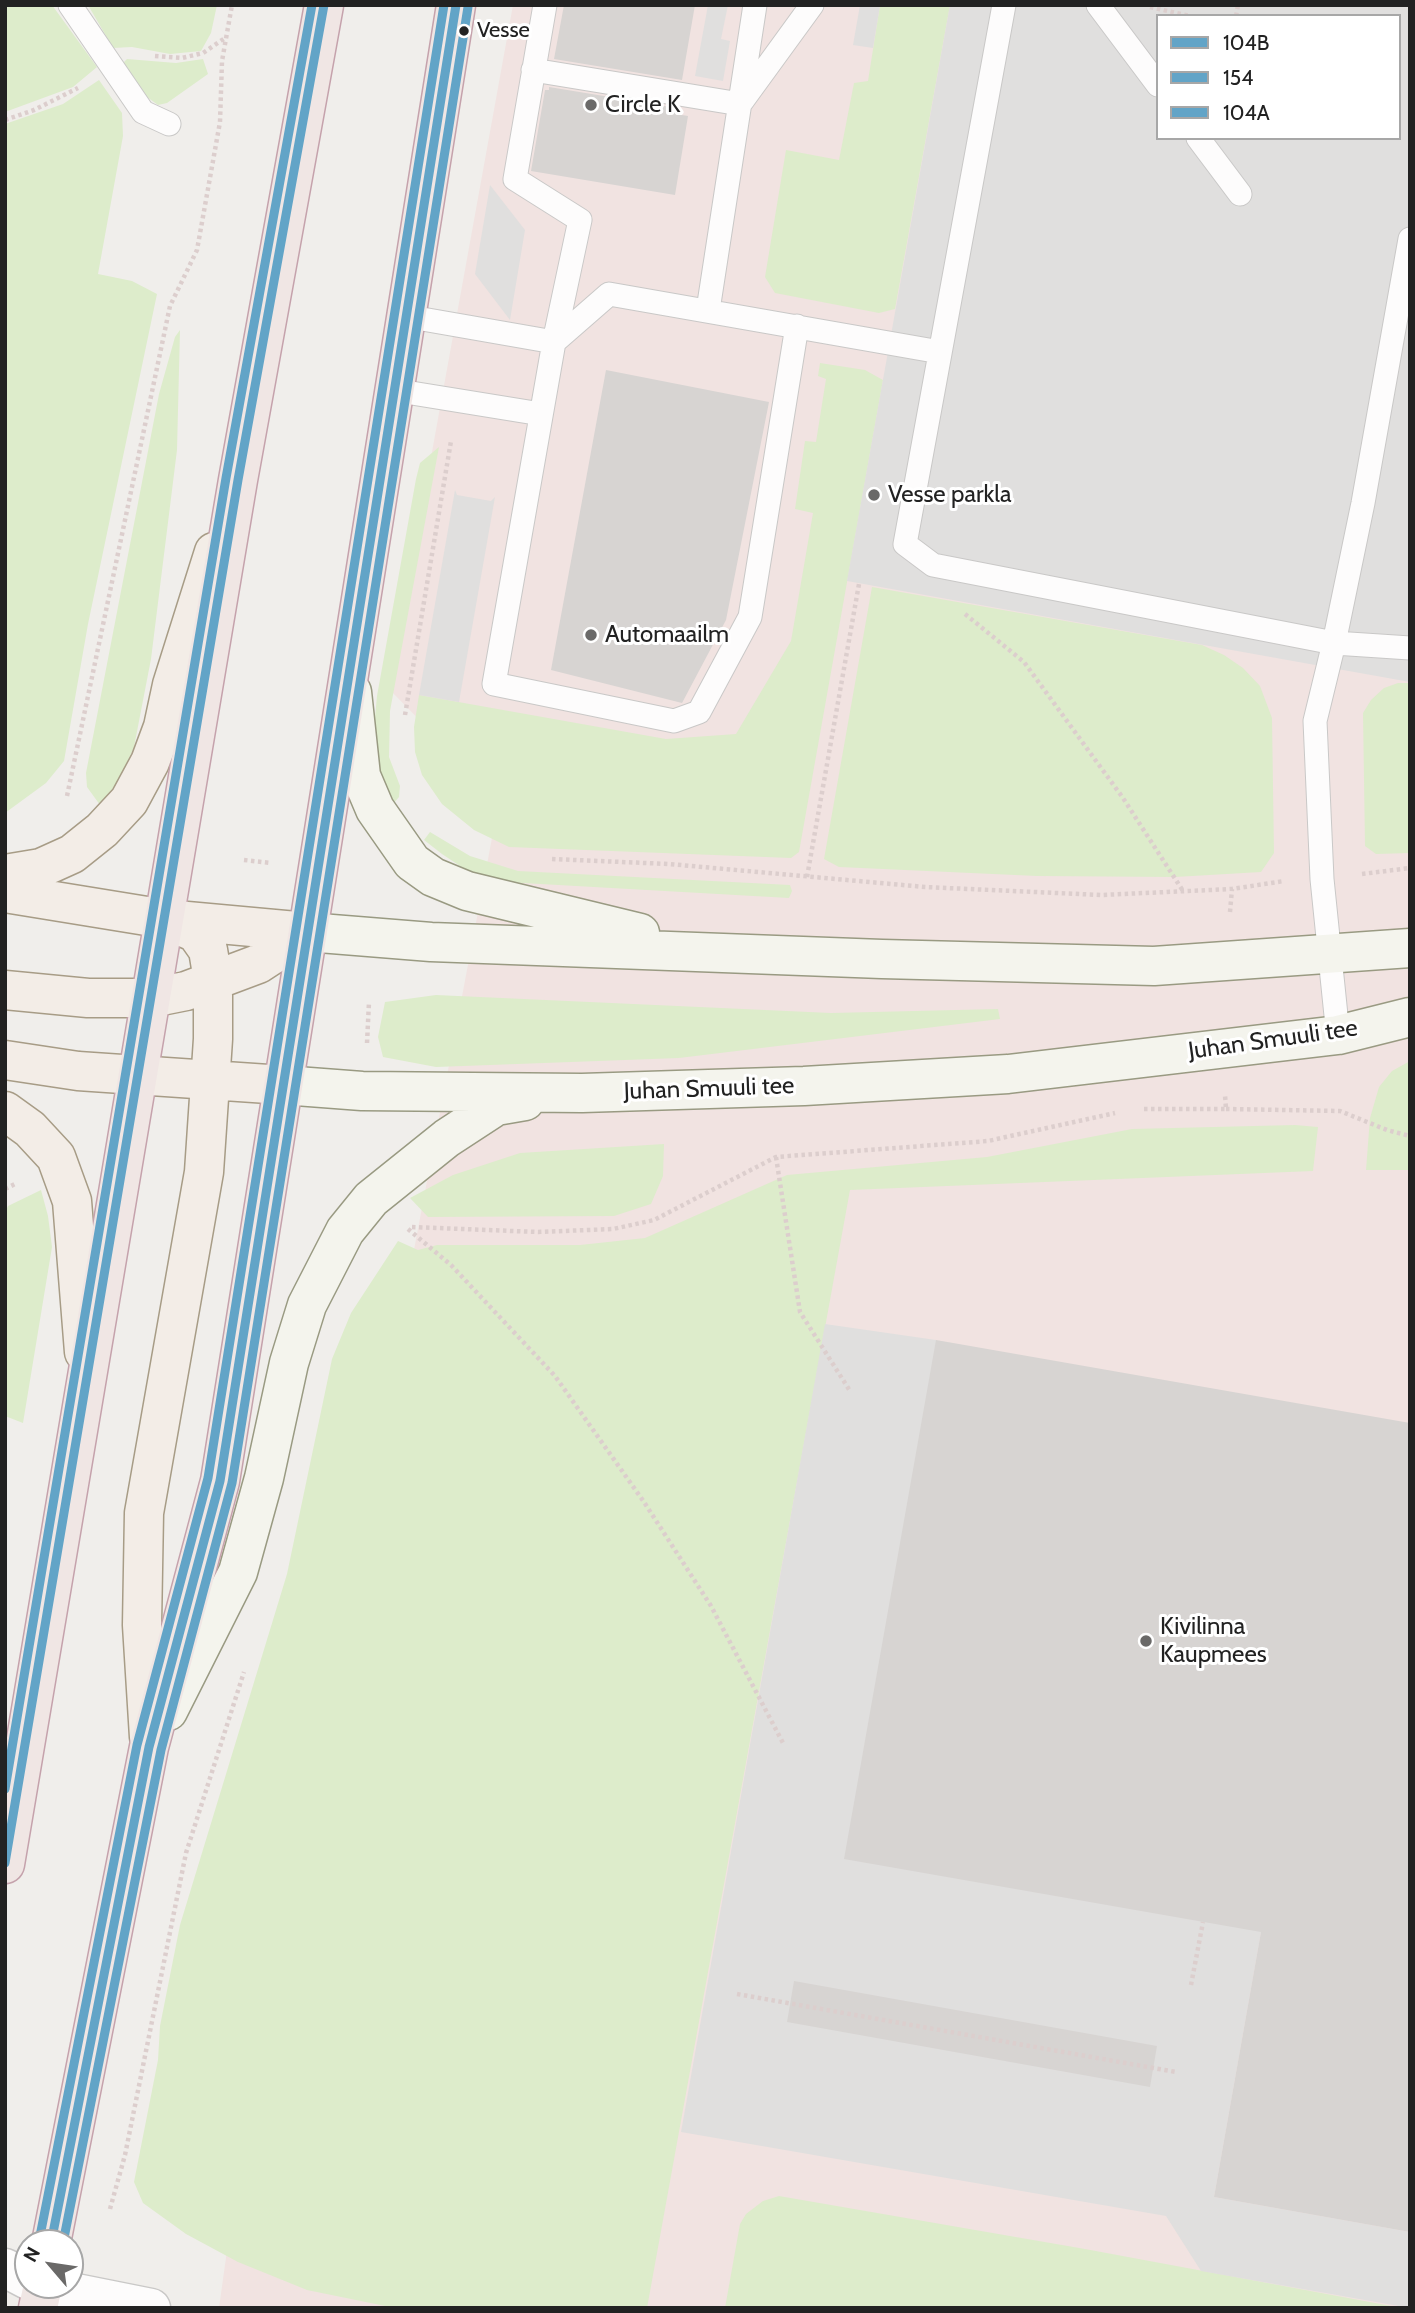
<!DOCTYPE html>
<html>
<head>
<meta charset="utf-8">
<style>
	body { margin:0 }
	#map { position:relative; width:1415px; height:2313px; overflow:hidden; background:#f0eeeb; font-family:Cabin,sans-serif }
	canvas { display:block }
	.frame { position:absolute; inset:0; border:7px solid #222; pointer-events:none }
	.legend { position:absolute; left:1156px; top:14px; width:245px; height:126px; box-sizing:border-box; background:#fff; border:2px solid #a7a7a7; margin:0; padding:9px 12px; list-style:none; font-size:21px; color:#222 }
	.legend li { display:flex; align-items:center; gap:14px; height:35px }
	.legend b { width:35px; border:2px solid #a7a7a7 }
	.north { position:absolute; left:14px; top:2229px; width:70px; height:70px; box-sizing:border-box; background:#fff; border:2px solid #a7a7a7; border-radius:50%; rotate:299deg; font-size:19px; font-weight:700; line-height:28px; text-align:center; color:#222 }
	.north::after { content:''; display:block; margin:auto; width:24px; height:32px; background:#6a6968; clip-path:polygon(50% 0,100% 100%,50% 72%,0 100%) }
</style>
</head>
<body>
<div id="map">
<canvas width="1415" height="2313"></canvas>
<div class="frame"></div>
<ul class="legend">
<li><b style="height:9px;background:#62a4c7"></b>104B</li>
<li><b style="height:9px;background:#62a4c7"></b>154</li>
<li><b style="height:9px;background:#62a4c7"></b>104A</li>
</ul>
<div class="north">N</div>
</div>
<script>
const ctx = document.querySelector('canvas').getContext('2d');
ctx.lineJoin = 'round';
function paint(path, color) {
  ctx.fillStyle = color;
  ctx.fill(path, 'evenodd');
}
function poly(rows) {
  const path = new Path2D();
  for (const r of rows) {
    path.moveTo(r[0], r[1]);
    for (let i = 2; i < r.length; i += 2) path.lineTo(r[i], r[i + 1]);
  }
  return path;
}
function trace(path, color, width, dash) {
  ctx.strokeStyle = color;
  ctx.lineWidth = width;
  ctx.lineCap = dash ? 'butt' : 'round';
  ctx.setLineDash(dash || []);
  ctx.stroke(path);
}
function drawText(font, color, halo, rows, align = 'center') {
  ctx.font = font + ' Cabin,sans-serif';
  ctx.lineWidth = 6;
  ctx.setLineDash([]);
  ctx.textBaseline = 'middle';
  ctx.strokeStyle = halo;
  ctx.fillStyle = color;
  for (const [text, x, y, turn = 0] of rows) {
    ctx.save();
    ctx.translate(x, y);
    ctx.rotate((+turn || 0) * Math.PI / 180);
    ctx.textAlign = isNaN(turn) ? turn : align;
    if (halo) ctx.strokeText(text, 0, 0);
    ctx.fillText(text, 0, 0);
    ctx.restore();
  }
}
paint(poly([
	[513,5,1410,5,1410,2308,219,2308,234,2200,499,801,389,689],
	[1158,16,1399,16,1399,138,1158,138]
]), '#f1e3e1');
paint(poly([
	[5,5,52,5,97,67,73,87,5,112],
	[88,5,217,5,211,33,201,51,170,54,132,47,113,48],
	[880,5,950,5,895,309,879,313,775,293,765,277,786,150,839,160,854,83,868,81],
	[127,59,176,63,203,59,208,74,167,103,158,105,147,97,123,63],
	[99,80,122,113,123,136,98,274,132,281,157,294,88,624,64,761,46,783,5,813,5,124,63,104],
	[180,330,177,450,151,659,134,747,119,780,100,805,87,787,86,773,159,394,175,337],
	[820,363,865,370,883,380,799,852,791,858,509,847,474,830,442,804,422,775,415,752,414,727,419,695,666,739,736,734,791,641,813,513,795,509,805,441,816,442,826,379,818,376],
	[439,447,390,711,389,757,400,786,399,797,393,804,378,771,373,739,377,696,416,479,420,463],
	[872,587,1202,645,1224,655,1243,668,1260,686,1272,718,1274,853,1261,872,1175,877,1037,876,839,867,824,859],
	[1398,683,1410,683,1410,853,1376,854,1365,846,1363,713,1371,700,1384,688],
	[430,832,470,856,518,871,790,885,792,891,789,898,505,882,469,872,442,854,424,840],
	[436,995,831,1013,998,1009,1000,1019,679,1058,436,1067,383,1057,378,1037,385,1002],
	[1410,1061,1410,1170,1366,1170,1370,1118,1379,1087,1392,1071],
	[1295,1125,1318,1127,1313,1171,850,1190,647,2308,395,2308,307,2290,238,2262,186,2234,143,2203,134,2182,158,2060,160,2026,180,1925,287,1574,332,1359,351,1313,398,1241,418,1250,437,1245,580,1245,645,1238,787,1175,987,1157,1132,1129],
	[664,1144,663,1176,651,1204,614,1216,428,1217,410,1198,453,1175,520,1153],
	[41,1190,48,1216,52,1247,23,1423,5,1416,5,1212,8,1206],
	[779,2196,1085,2249,1402,2308,725,2308,740,2224,746,2214,763,2201]
]), '#ddeccb');
paint(poly([
	[708,5,728,5,721,39,730,41,723,81,695,76],
	[860,5,880,5,873,48,853,45],
	[950,5,1410,5,1410,682,847,581],
	[1158,16,1399,16,1399,138,1158,138],
	[490,185,525,230,510,320,475,274],
	[455,490,457,495,491,501,495,497,459,702,419,695],
	[825,1324,936,1340,1261,1932,1214,2197,1410,2232,1410,2308,1201,2271,1166,2216,681,2132]
]), '#e0dfde');
paint(poly([
	[564,5,695,5,682,80,554,59],
	[549,87,677,108,676,114,688,116,675,195,531,171,545,90,549,90],
	[606,370,769,402,726,620,682,703,551,670],
	[936,1340,1410,1423,1410,2232,1214,2197,1261,1932,844,1859],
	[794,1981,1157,2046,1150,2087,787,2022]
]), '#d7d4d2');
const service = poly([
	[70,5,143,112,169,124],
	[545,5,515,179,580,220,554,342,494,684,674,721,699,712,750,617,797,326],
	[1004,5,905,544,933,565,1334,643,1315,721,1322,879,1338,1035],
	[1098,5,1158,85],
	[533,70,740,104,812,5],
	[1198,138,1240,194],
	[1410,239,1363,503,1334,643,1410,648],
	[708,310,755,5],
	[405,316,554,342],
	[554,342,609,294,940,352],
	[393,390,541,414]
]);
const minor = poly([
	[5,2268,28,2280],
	[36,2285,151,2308]
]);
const secondary = poly([
	[352,692,361,776,375,809,412,862,433,877,467,891,640,933],
	[307,932,431,942,882,959,1154,966,1410,948],
	[283,1085,362,1091,582,1093,804,1086,1008,1074,1338,1035,1410,1017],
	[168,1711,238,1572,264,1478,289,1363,307,1305,345,1231,371,1199,447,1138,496,1106,525,1101]
]);
const primary = poly([
	[5,874,41,868,72,854,102,830,129,801,150,762,163,727,172,685,214,552],
	[5,893,165,919,307,932],
	[5,990,88,998,151,998,186,991,258,964,307,932],
	[5,1060,78,1071,283,1085],
	[5,1111,30,1129,56,1157,72,1201,84,1352],
	[149,1737,142,1625,144,1513,204,1172,213,1039,213,980,208,950,196,933,165,919]
]);
const trunk = poly([
	[5,1864,238,480,324,5],
	[51,2243,149,1747,220,1481,456,5],
	[38,2308,43,2285]
]);
trace(service, '#c9c8c7', 25);
trace(minor, '#c9c8c7', 41);
trace(secondary, '#999a82', 41);
trace(primary, '#a79c86', 41);
trace(trunk, '#c5a2ac', 41);
trace(poly([
	[1150,7,1190,16],
	[1236,16,1238,5],
	[155,56,182,58,203,53,225,38],
	[5,120,34,110,78,88],
	[965,614,1024,662,1123,798,1183,891],
	[405,715,451,441],
	[67,796,170,306,197,250,220,122,222,61,232,5],
	[552,859,669,864,925,887,1101,895,1232,889,1284,881],
	[244,860,271,863],
	[1362,874,1410,868],
	[807,877,859,584],
	[1230,912,1232,889],
	[367,1043,369,1002],
	[1144,1109,1226,1109,1225,1095],
	[1226,1109,1340,1111,1387,1130,1410,1136],
	[776,1157,800,1312,850,1391],
	[5,1189,17,1183],
	[412,1227,538,1232,613,1229,654,1220,776,1157,988,1141,1115,1113],
	[408,1229,451,1265,555,1376,644,1502,711,1606,783,1743],
	[1191,1985,1203,1922],
	[737,1994,1176,2072],
	[110,2209,125,2155,186,1853,244,1672]
]), '#dccecd', 4.5, [3.5, 3.5]);
trace(service, '#fdfcfc', 23);
trace(minor, '#fdfcfc', 38);
trace(secondary, '#f4f4ed', 38);
trace(primary, '#f3ede7', 38);
trace(trunk, '#f0e6e4', 38);
trace(poly([
	[5,1863,238,480,324,5],
	[51,2243,149,1747,220,1481,456,5]
]), '#62a4c7', 9);
trace(poly([
	[63,2243,161,1750,232,1483,468,7]
]), '#62a4c7', 9);
trace(poly([
	[5,1789,226,478,312,5],
	[39,2241,137,1745,208,1478,444,5]
]), '#62a4c7', 9);
for (const [x, y, r, color] of [
	[464,31,6,"#222"],
	[591,105,7,"#6a6968"],
	[874,495,7,"#6a6968"],
	[591,635,7,"#6a6968"],
	[1146,1641,7,"#6a6968"]
]) {
  const dot = new Path2D();
  dot.arc(x, y, r, 0, 2 * Math.PI);
  ctx.fillStyle = color;
  ctx.fill(dot);
  trace(dot, '#fff', 2.5);
}
drawText('22px', '#222', '#fff', [
	["Vesse",477,31]
], 'left');
drawText('24px', '#222', '#fff', [
	["Circle K",605,105],
	["Vesse parkla",888,495],
	["Automaailm",605,635],
	["Kivilinna",1160,1627],
	["Kaupmees",1160,1655]
], 'left');
drawText('24px', '#222', '#fff', [
	["Juhan Smuuli tee",1273,1040,-8],
	["Juhan Smuuli tee",709,1089,-2]
]);
</script>
</body>
</html>
